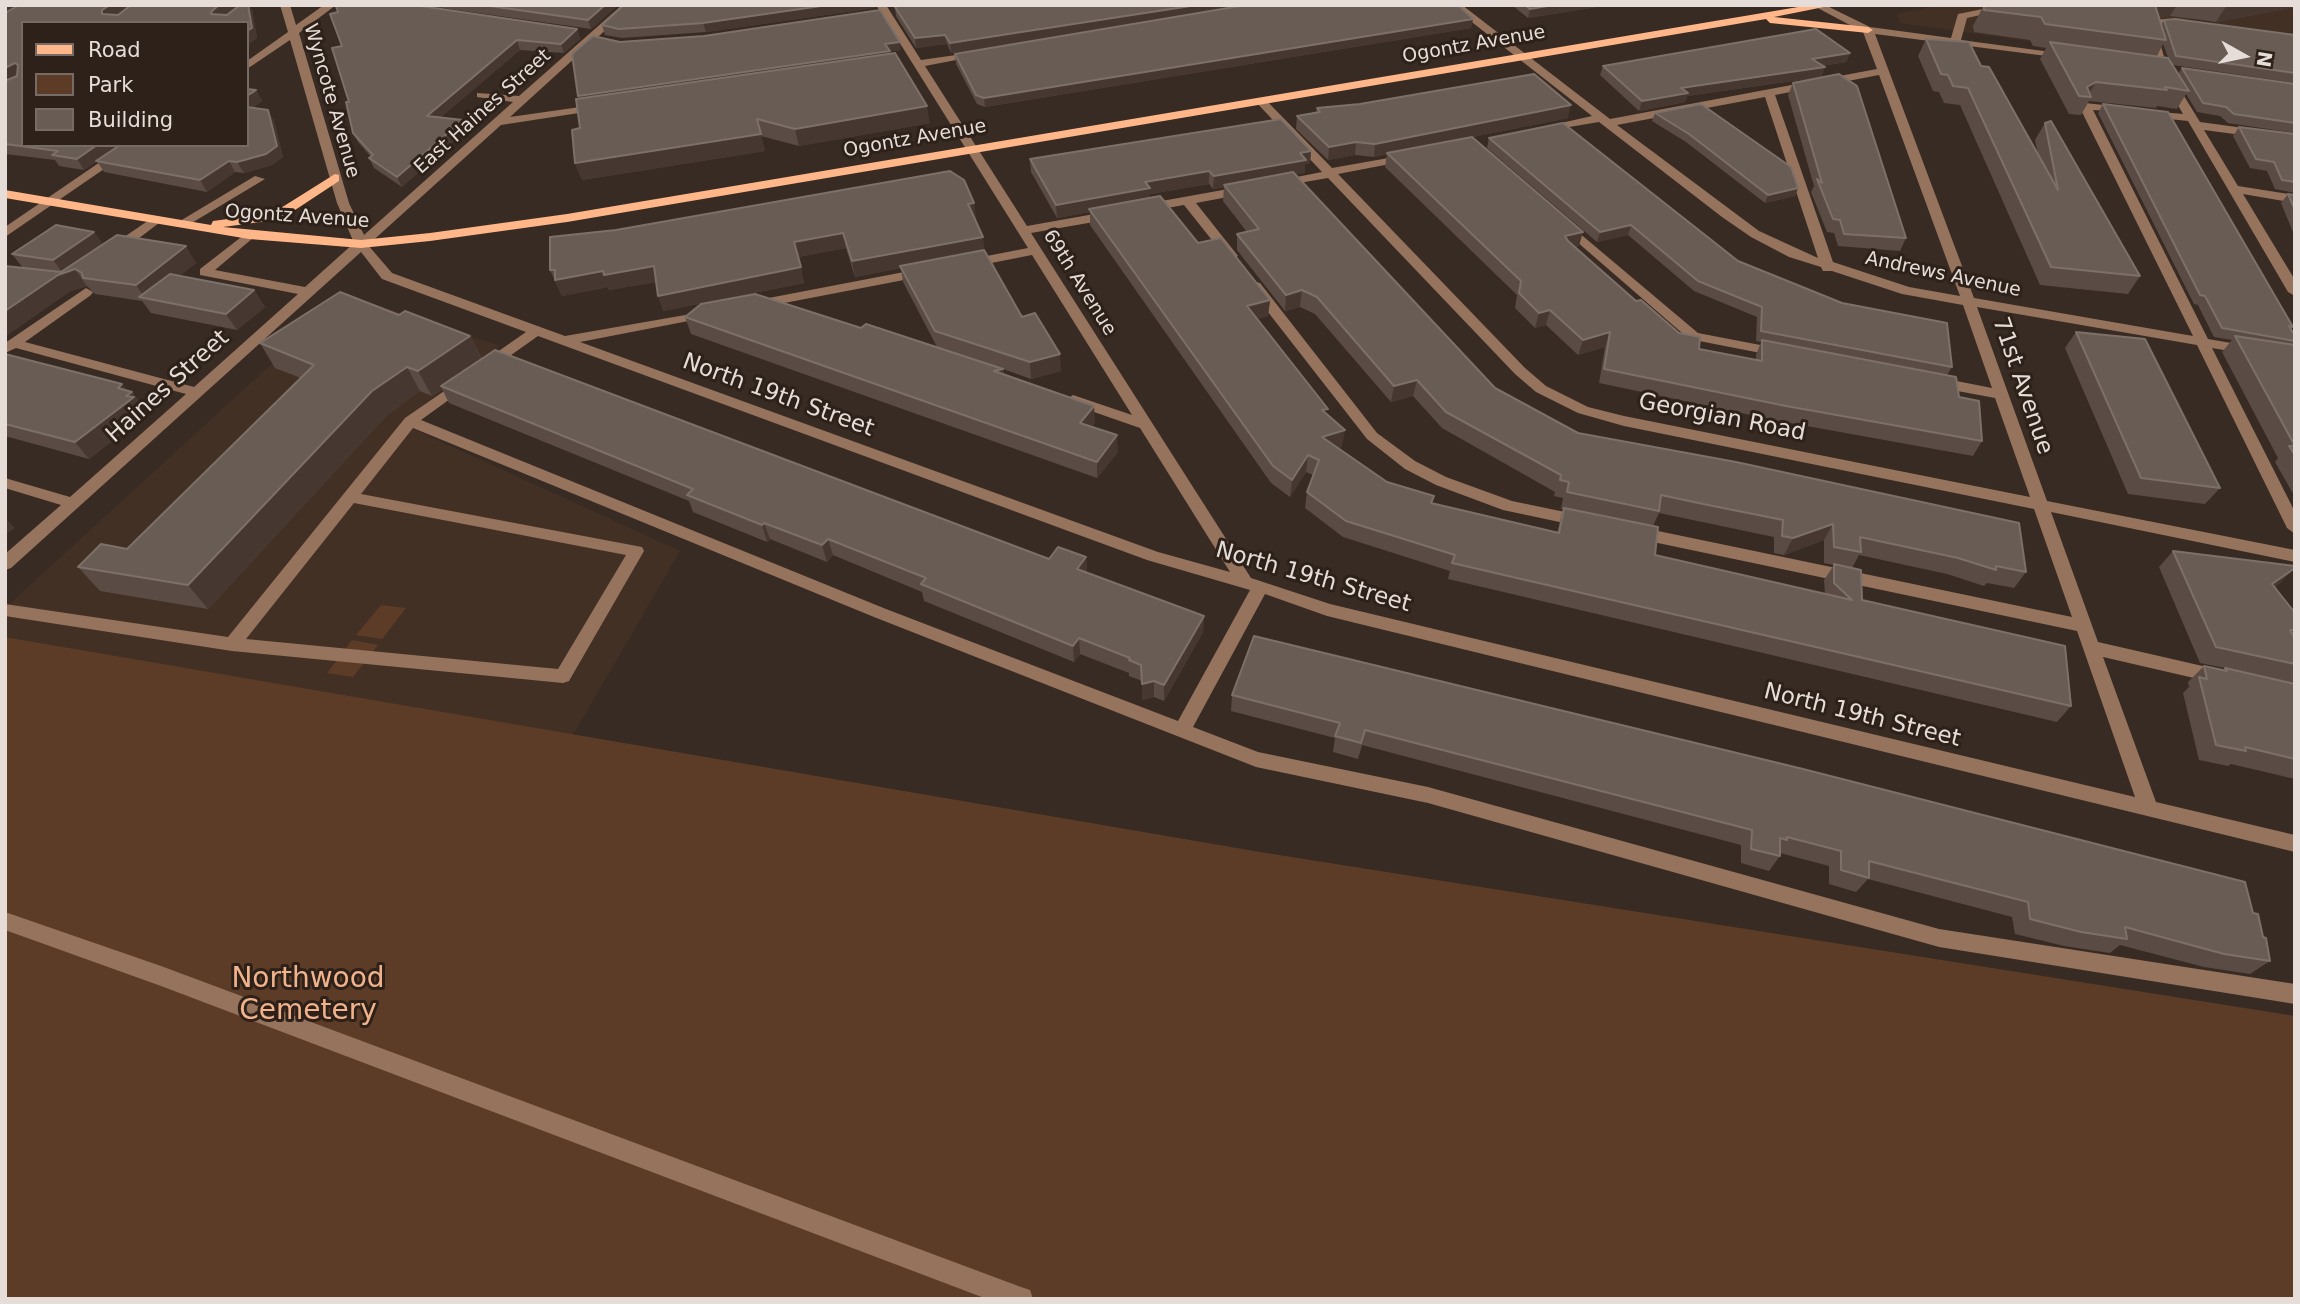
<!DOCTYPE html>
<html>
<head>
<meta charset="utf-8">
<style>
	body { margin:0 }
	#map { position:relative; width:2300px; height:1304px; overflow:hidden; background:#382b23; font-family:"DejaVu Sans",sans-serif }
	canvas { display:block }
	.frame { position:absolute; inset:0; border:7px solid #e6ddd8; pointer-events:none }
	.legend { position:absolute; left:21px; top:21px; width:228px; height:126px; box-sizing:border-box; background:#2d2119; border:2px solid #776c65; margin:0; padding:9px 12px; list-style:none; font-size:21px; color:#e6ddd8 }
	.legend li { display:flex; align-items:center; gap:14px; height:35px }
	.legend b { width:35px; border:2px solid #776c65 }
	.north { position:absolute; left:2209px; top:21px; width:70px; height:70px; -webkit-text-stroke:5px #2d2119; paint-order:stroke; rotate:99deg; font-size:19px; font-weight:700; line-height:28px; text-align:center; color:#e6ddd8 }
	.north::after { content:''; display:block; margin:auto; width:24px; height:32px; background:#e6ddd8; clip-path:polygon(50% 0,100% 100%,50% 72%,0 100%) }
</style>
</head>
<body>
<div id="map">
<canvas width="2300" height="1304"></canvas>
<div class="frame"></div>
<ul class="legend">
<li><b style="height:9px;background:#ffb78a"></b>Road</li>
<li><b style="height:19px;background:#5d3c27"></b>Park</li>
<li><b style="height:19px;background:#695c54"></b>Building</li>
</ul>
<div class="north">N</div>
</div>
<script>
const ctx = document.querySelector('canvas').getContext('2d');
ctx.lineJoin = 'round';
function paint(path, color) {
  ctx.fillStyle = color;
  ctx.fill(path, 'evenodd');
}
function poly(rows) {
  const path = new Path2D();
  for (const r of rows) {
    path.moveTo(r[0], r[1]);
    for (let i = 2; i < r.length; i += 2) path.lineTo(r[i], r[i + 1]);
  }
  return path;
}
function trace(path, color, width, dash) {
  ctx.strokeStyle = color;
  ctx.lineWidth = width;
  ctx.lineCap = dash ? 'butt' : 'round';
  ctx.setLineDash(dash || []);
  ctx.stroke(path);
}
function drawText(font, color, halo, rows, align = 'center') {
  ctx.font = font + ' "DejaVu Sans",sans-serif';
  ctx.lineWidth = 6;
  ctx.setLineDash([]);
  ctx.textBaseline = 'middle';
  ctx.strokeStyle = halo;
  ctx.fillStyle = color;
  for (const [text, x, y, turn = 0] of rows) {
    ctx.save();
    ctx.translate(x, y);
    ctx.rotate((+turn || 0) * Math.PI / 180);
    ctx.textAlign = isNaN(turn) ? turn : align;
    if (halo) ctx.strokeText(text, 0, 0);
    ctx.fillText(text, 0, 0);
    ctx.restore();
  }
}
paint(poly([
	[1942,5,2295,5,2295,34,2216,24,2200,17,2140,26,2149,58,1900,23,1896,14],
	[347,295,500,346,400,423,680,551,573,735,5,637,5,608]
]), '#433024');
paint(poly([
	[381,605,406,608,382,639,356,635],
	[5,637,1260,852,2295,1016,2295,1299,5,1299],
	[352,640,378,645,353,677,327,673]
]), '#5d3c27');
paint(poly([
	[280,5,290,5,296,25,324,5,336,5,299,33,349,203,364,235,513,102,477,97,477,93,519,96,622,5,633,5,510,117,601,104,605,105,605,109,501,125,368,245,392,273,565,336,714,310,716,313,709,317,580,342,1158,552,1230,572,1140,428,1068,403,1066,400,1073,395,1132,415,1032,255,966,268,959,264,966,260,1028,248,876,5,886,5,921,60,977,52,982,55,925,66,1027,226,1111,211,1117,215,1111,219,1031,233,1251,578,1330,604,2135,797,2077,631,1634,538,1626,532,1634,526,2072,617,2034,509,1624,426,1578,413,1536,392,1515,374,1328,178,1276,187,1276,181,1322,172,1254,100,1264,98,1332,168,1411,154,1411,160,1338,174,1525,368,1546,386,1588,407,1624,416,2030,497,1995,398,1936,387,1929,382,1936,377,1992,388,1963,305,1902,294,1832,271,1823,271,1821,267,1789,257,1751,237,1722,217,1599,122,1539,132,1539,128,1592,116,1450,5,1462,5,1610,119,1877,69,1863,32,1812,5,1825,5,1870,27,1951,38,1958,14,2003,5,2026,5,1967,18,1961,40,2066,54,2071,57,2070,59,1875,34,1974,298,2193,336,2079,106,2085,103,2122,107,2128,110,2126,112,2093,110,2208,339,2295,354,2295,362,2212,348,2295,512,2295,534,2287,528,2197,345,1977,307,2047,501,2295,550,2295,562,2051,512,2098,642,2220,670,2226,672,2229,677,2226,682,2220,684,2103,657,2156,802,2295,835,2295,852,1327,616,1265,594,1193,727,1258,752,1428,787,1939,929,2295,984,2295,1004,1939,947,1428,803,1256,767,874,617,413,428,361,494,642,547,644,551,569,681,563,683,232,651,5,616,5,604,228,637,405,418,463,378,468,380,468,386,421,420,886,609,1178,721,1250,590,1147,560,538,336,490,370,480,370,480,364,526,332,382,279,361,252,11,568,5,570,5,554,61,505,5,488,5,478,70,497,186,394,16,348,5,353,5,343,86,288,93,292,91,295,25,342,194,387,298,294,200,275,200,269,249,231,253,232,253,238,215,270,305,287,354,243,337,203,290,40,247,69,247,61,288,32,280,5],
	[1879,75,1960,296,1909,287,1833,262,1775,95,1879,75],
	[1765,97,1818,258,1759,231,1617,125,1765,97],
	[354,503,626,555,558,669,246,639,354,503],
	[2157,19,2187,21,2192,24,2187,27,2155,26,2168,70,2200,122,2295,135,2295,142,2204,130,2238,186,2295,195,2295,203,2243,194,2295,280,2295,296,2288,292,2188,121,2150,117,2144,114,2150,111,2183,114,2158,70,2144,25,2157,19],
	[125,145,139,145,5,237,5,227,125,145],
	[255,176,265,179,185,227,175,224,255,176],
	[1245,186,1251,190,1249,193,1196,203,1238,256,1232,260,1227,259,1184,205,1145,212,1139,208,1145,204,1245,186],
	[155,216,161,220,159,223,118,254,108,254,108,248,155,216],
	[1565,221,1698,333,1781,349,1788,353,1781,357,1689,339,1561,228,1561,222,1565,221],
	[925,268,930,269,930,275,753,309,746,305,753,301,925,268],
	[1255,282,1260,283,1377,433,1415,461,1446,477,1512,501,1589,517,1591,521,1589,525,1583,527,1503,510,1436,485,1405,469,1367,439,1250,289,1248,286,1255,282],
	[5,912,161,966,1021,1287,1030,1290,1033,1299,987,1299,161,986,5,930,5,912]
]), '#96735d');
paint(poly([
	[1810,5,1834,5,1774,17,1868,27,1873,30,1868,33,1770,23,1766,19,567,222,430,241,361,248,249,239,5,198,5,190,211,225,213,221,265,214,284,206,335,174,339,175,339,181,292,212,268,221,223,227,361,240,430,233,567,214,1810,5]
]), '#ffb78a');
paint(poly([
	[5,5,238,5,226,15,252,10,257,38,247,45,247,23,23,23,120,145,247,89,256,90,262,101,252,108,274,121,283,157,272,165,244,173,235,172,207,192,104,172,97,161,84,170,59,166,55,160,5,154],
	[422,5,618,5,591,29],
	[1512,5,1609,5,1528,18],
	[1984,5,2295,5,2295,7,2216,22,2170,16,2159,18,2161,25,2164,20,2295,35,2295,83,2173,65,2178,74,2182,68,2295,84,2295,133,2228,123,2220,116,2197,112,2186,94,2177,109,2157,106,2156,108,2089,101,2081,115,2069,114,2040,59,2046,48,2033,46,2030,40,1974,32,1973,26],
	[2163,44,2168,57,2157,56],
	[895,7,1473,19,1471,28,985,107,977,104,956,64,955,54,1132,25,951,53,947,44,916,48,896,16],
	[875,8,706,32,622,38,605,35,602,25],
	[338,12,577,29,580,39,564,53,520,50,441,117,467,129,402,187,374,168,369,158,371,157,358,142,353,133],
	[1926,39,1981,66,2038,154,2035,140,2045,123,2140,276,2128,294,2040,285,1960,105,1944,103,1939,92,1933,91,1918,56],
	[620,42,901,50,890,51,890,54,930,123,799,146,761,136,765,151,582,180,575,163,580,128,579,99],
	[1850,53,1846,62,1822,66,1825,67,1821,77,1687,96,1685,102,1639,111,1600,75,1603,66],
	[1793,83,1906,238,1900,251,1838,246,1834,233,1827,232,1811,192,1814,186,1788,95],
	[2103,104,2293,327,2291,329,2295,336,2295,497,2275,462,2278,458,2222,352,2232,340,2214,337,2198,305,2194,304,2098,113],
	[1317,108,1568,118,1473,137,1579,246,1575,247,1636,301,1699,349,1756,360,1756,355,1761,342,1756,341,1757,317,1694,291,1628,235,1597,242,1487,148,1489,138,1952,367,1947,375,1982,441,1973,456,1779,421,1599,383,1605,347,1578,355,1546,325,1535,328,1515,308,1517,295,1385,167,1387,154,1374,157,1355,155,1328,160,1296,129,1297,116,1316,112],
	[1655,113,1798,188,1795,196,1765,203,1686,142,1652,121],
	[2239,127,2295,134,2295,193,2275,189,2267,171,2250,168,2233,136],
	[1311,151,1310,163,1305,164,1305,173,1295,174,1495,388,1578,433,2026,572,2014,588,1987,583,1984,586,1947,574,1859,555,1852,568,1862,600,2071,706,2057,722,1448,579,1450,571,1343,537,1305,508,1307,492,1313,475,1306,472,1290,497,1271,483,1090,225,1090,212,1057,218,1031,172,1030,159],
	[1209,184,1213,189,1224,187,1223,201,1247,232,1237,234,1237,250,1285,311,1300,307,1315,314,1391,402,1413,396,1442,428,1555,492,1554,496,1563,498,1561,509,1563,509,1557,533,1432,503,1434,496,1387,482,1338,448,1342,447,1327,415,1257,319,1268,316,1270,300,1198,243,1150,198,1150,194],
	[1659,513,1774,537,1774,553,1784,555,1824,540,1824,563,1834,565,1824,580,1825,594,1655,555,1653,526],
	[2288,194,2295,195,2295,237,2281,203],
	[976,218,975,219,984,251,1022,317,1061,371,1031,379,1003,369,1004,375,1095,423,1091,427,1118,452,1097,478,691,334,685,317,861,328,937,347,903,282,901,268,855,277,846,248,798,257,804,283,663,311,656,282,609,290,608,287,562,296,550,270],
	[103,244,196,263,179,276,254,290,265,307,237,330,151,313,142,301,95,294,87,286,71,291,23,268,12,254],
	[399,315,470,336,482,359,1049,559,1086,557,1087,573,1204,616,1203,632,1164,701,1154,697,1142,700,1142,681,1129,676,1129,673,1080,654,1074,662,924,601,922,592,833,555,827,562,770,539,767,542,693,512,689,501,449,403,442,389,432,396,420,391,386,416,208,609,100,591,78,567,127,549,301,378,275,368,260,343],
	[2076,332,2220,488,2205,504,2128,494,2065,348],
	[5,354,132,392,144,408,143,409,147,414,89,459,5,436],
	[2173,551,2281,582,2275,587,2295,613,2295,682,2293,683,2295,684,2295,779,2231,764,2228,766,2199,760,2183,693,2189,687,2188,682,2204,666,2223,670,2225,668,2200,663,2159,567],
	[1232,695,2253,913,2270,961,2250,974,2204,967,2120,945,2110,953,2064,946,2015,934,2012,917,1868,879,1856,892,1829,884,1829,866,1780,853,1780,856,1769,871,1741,863,1741,845,1362,745,1358,759,1333,752,1335,738,1231,711]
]), '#5a4c44');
paint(poly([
	[5,5,21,5,5,15],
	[110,5,133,5,108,23,102,14,102,10],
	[219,5,238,5,217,21,211,14,212,11],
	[248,5,250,5,252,10,257,38,247,45],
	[605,5,618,5,591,29,588,20],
	[828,5,875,5,875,8,706,32,703,23],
	[1197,5,1255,5,951,53,950,43],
	[1553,5,1609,5,1528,18,1530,9],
	[2153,5,2177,5,2170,16,2148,20],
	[2227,5,2295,5,2295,7,2216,22],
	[1473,19,1471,28,985,107,984,98],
	[577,29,580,39,564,53,561,44],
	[945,35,947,44,916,48,915,38],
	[517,40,520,50,432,125,427,116],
	[900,42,901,50,887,52,885,44],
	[890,51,891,59,581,104,578,96],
	[1850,53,1846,62,1808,68,1812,59],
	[15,63,22,74,5,82,5,68],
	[1825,67,1821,77,1687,96,1685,102,1639,111,1642,101,1681,88],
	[2096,82,2087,97,2087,87],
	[256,90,262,101,247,111,247,96],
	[1571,105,1568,118,1374,157,1375,144],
	[927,106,930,123,799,146,795,129],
	[268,110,274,121,283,157,272,165,244,173,237,162],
	[757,119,765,151,582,180,575,163],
	[463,120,467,129,402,187,397,177],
	[1356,142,1355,155,1328,160,1329,147],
	[97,145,120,145,84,170,77,159],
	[1311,151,1310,163,1305,164,1305,173,1226,187,1224,185,1224,187,1213,189,1214,176,1300,153],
	[229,161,235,172,207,192,200,180],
	[1209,171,1209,184,1150,194,1150,201,1089,209,1090,212,1057,218,1056,205,1145,182],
	[1798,188,1795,196,1765,203,1768,195],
	[974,203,976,218,970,220,968,204],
	[1631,225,1628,235,1597,242,1600,232],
	[94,232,106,248,75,269,87,286,71,291,5,337,5,311,58,275,63,273,53,260],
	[1583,232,1579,246,1561,251,1565,236],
	[843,233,846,248,798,257,794,242],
	[983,237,985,253,900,266,901,268,855,277,852,261],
	[186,246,196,263,150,299,145,298,136,285],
	[654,266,660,282,609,290,608,287,562,296,555,280,603,271],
	[801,267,804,283,663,311,658,296],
	[254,290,265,307,237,330,226,314],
	[1302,290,1300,307,1285,311,1286,295],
	[1270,300,1268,316,1245,323,1247,306],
	[1550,310,1546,325,1535,328,1539,313],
	[1610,332,1605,347,1578,355,1583,340],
	[470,336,482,360,441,386,442,389,432,396,418,371],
	[1060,354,1061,371,1031,379,1030,362],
	[407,367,420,391,386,416,208,609,188,585,372,391],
	[1003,369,1005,386,994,371],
	[1417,380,1413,396,1391,402,1394,386],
	[122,384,129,393,132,392,144,408,143,409,147,414,89,459,75,442,118,388],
	[1094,406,1095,423,1081,439,1080,423],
	[1345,430,1342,447,1320,453,1322,437],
	[1117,435,1118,452,1097,478,1097,462],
	[1308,455,1306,472,1290,497,1292,480],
	[5,518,15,528,5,535],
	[764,523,770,539,767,542,762,525],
	[1833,524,1824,540,1784,555,1793,538],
	[828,539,833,555,827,562,822,545],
	[1086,557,1087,573,1077,569],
	[2295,568,2281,582,2256,601,2272,584],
	[1204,616,1203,632,1164,701,1164,685],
	[1079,638,1080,654,1074,662,1073,646],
	[1154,681,1154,697,1142,700,1142,684]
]), '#463830');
const building = poly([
	[19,5,110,5,102,10,102,14,118,15,131,5,219,5,212,11,211,14,227,15,240,5,248,5,252,28,247,31,247,23,23,23,23,145,97,145,77,159,52,155,58,151,5,144,5,81,17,76,18,65,15,63,5,68,5,13,19,5],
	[337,5,414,5,577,29,561,44,517,40,427,116,463,120,397,177,369,158,373,155,353,133,346,102,349,102,332,48,342,46,330,14,338,12,336,6,337,5],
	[483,5,605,5,588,20,483,5],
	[624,5,828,5,703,23,619,29,602,25,624,5],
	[902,5,1197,5,950,43,945,35,915,38,895,7,902,5],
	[1246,5,1458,5,1473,19,984,98,976,95,955,54,1246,5],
	[1525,5,1553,5,1530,9,1525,5],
	[1984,5,2155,5,2166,40,2045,24,2041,17,1984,10,1984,5],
	[880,10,900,42,885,44,890,51,578,96,572,54,593,36,620,42,704,36,880,10],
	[2175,19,2295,35,2295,73,2176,56,2164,20,2175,19],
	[1816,29,1850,53,1812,59,1825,67,1681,88,1688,93,1642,101,1603,66,1816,29],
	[1926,39,1969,42,1981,66,1989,67,2058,190,2045,123,2051,121,2140,276,2051,267,1968,88,1953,86,1948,75,1941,74,1926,39],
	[2050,42,2168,58,2189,91,2165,87,2167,90,2096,82,2087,87,2091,97,2079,96,2050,42],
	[895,53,927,106,795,129,757,119,761,134,575,163,572,130,580,128,576,99,895,53],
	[2182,68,2295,84,2295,123,2234,114,2226,107,2203,103,2182,68],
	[1534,74,1571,105,1375,144,1356,142,1329,147,1297,116,1320,112,1317,108,1360,104,1534,74],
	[1839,74,1857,86,1906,238,1844,234,1840,220,1833,219,1817,179,1822,183,1793,83,1839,74],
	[247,89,256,90,247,96,247,89],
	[1701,104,1791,167,1798,188,1768,195,1689,134,1655,113,1701,104],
	[2103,104,2168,112,2293,327,2289,326,2295,336,2295,341,2222,328,2205,296,2200,295,2103,104],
	[247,107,268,110,277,146,266,154,237,162,229,161,200,180,96,161,120,145,247,145,247,107],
	[1281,119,1311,151,1300,153,1306,160,1214,176,1209,171,1145,182,1150,188,1056,205,1030,159,1281,119],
	[1563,123,1738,261,1842,303,1947,323,1952,367,1761,331,1762,307,1698,281,1631,225,1600,232,1489,138,1563,123],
	[2239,127,2295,134,2295,182,2282,180,2274,162,2256,159,2239,127],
	[1472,137,1583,232,1565,236,1568,241,1636,301,1641,300,1679,333,1700,337,1699,349,1762,361,1762,340,1956,377,1959,397,1979,401,1982,441,1786,406,1604,369,1610,332,1583,340,1550,310,1539,313,1519,293,1521,281,1387,153,1472,137],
	[950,171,964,180,974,203,968,204,983,237,852,261,843,233,794,242,801,267,658,296,654,266,604,275,603,271,555,280,555,270,550,270,550,237,616,230,950,171],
	[1293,172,1495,388,1578,433,1736,462,2019,523,2026,572,1996,566,1996,570,1958,558,1860,537,1861,552,1834,547,1833,524,1793,538,1782,536,1783,520,1708,505,1661,495,1659,511,1567,492,1569,482,1560,480,1561,475,1446,412,1417,380,1394,386,1317,297,1302,290,1286,295,1237,234,1259,229,1224,185,1293,172],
	[2288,194,2295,195,2295,210,2288,194],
	[1160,196,1198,243,1221,238,1270,300,1247,306,1328,409,1322,410,1345,430,1322,437,1387,482,1434,496,1431,503,1559,533,1564,508,1658,527,1655,555,1852,600,1834,583,1834,564,1861,570,1862,600,2065,646,2071,706,1452,563,1455,555,1346,521,1307,492,1319,460,1308,455,1292,480,1273,466,1089,209,1160,196],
	[56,225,94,232,53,260,12,254,56,225],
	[117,235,186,246,136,285,83,278,82,273,75,269,58,275,5,311,5,266,61,272,117,235],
	[984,250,1022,317,1035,313,1060,354,1030,362,935,331,900,266,984,250],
	[170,274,254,290,226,314,139,297,170,274],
	[340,292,399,315,405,311,470,336,418,371,407,367,372,391,188,585,78,567,101,544,127,549,314,365,260,343,340,292],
	[755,294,861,328,866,324,1003,369,994,371,1094,406,1080,423,1117,435,1097,462,685,317,701,304,755,294],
	[2076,332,2145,339,2220,488,2141,478,2076,332],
	[2235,336,2295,345,2295,455,2289,446,2295,446,2235,336],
	[495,350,1049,559,1058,547,1086,557,1077,569,1204,616,1164,685,1154,681,1142,684,1141,665,1129,660,1130,658,1079,638,1073,646,921,584,926,578,828,539,822,545,764,523,762,525,687,495,693,489,441,386,495,350],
	[5,354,122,384,118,388,132,392,126,396,134,397,75,442,5,424,5,354],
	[2173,551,2295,566,2295,568,2272,584,2295,613,2295,630,2290,630,2295,639,2295,664,2216,647,2173,551],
	[1254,636,1803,769,2245,882,2253,913,2258,914,2263,937,2266,938,2270,961,2224,954,2125,927,2127,939,2081,932,2030,919,2028,902,1869,861,1869,878,1841,870,1841,851,1787,837,1787,840,1780,838,1780,856,1751,849,1752,830,1365,730,1361,743,1335,736,1340,723,1232,695,1254,636],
	[2204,666,2227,671,2225,668,2295,684,2295,759,2245,747,2246,751,2216,745,2199,677,2207,679,2204,666]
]);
paint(building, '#695c54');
trace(building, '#7c7069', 2);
drawText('19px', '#e6ddd8', '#2d2119', [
	["Ogontz Avenue",1474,45,-10],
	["Wyncote Avenue",331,101,74],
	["East Haines Street",483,112,-42],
	["Ogontz Avenue",915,139,-10],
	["Ogontz Avenue",297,217,4],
	["Andrews Avenue",1943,275,12],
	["69th Avenue",1079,283,58]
]);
drawText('23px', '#e6ddd8', '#2d2119', [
	["71st Avenue",2022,386,71],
	["Haines Street",168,387,-42],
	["North 19th Street",778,396,20],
	["Georgian Road",1722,418,11],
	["North 19th Street",1313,578,16],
	["North 19th Street",1862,716,14]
]);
drawText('28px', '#f2b28b', '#2d2119', [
	["Northwood",308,980],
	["Cemetery",308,1012]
]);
</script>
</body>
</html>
